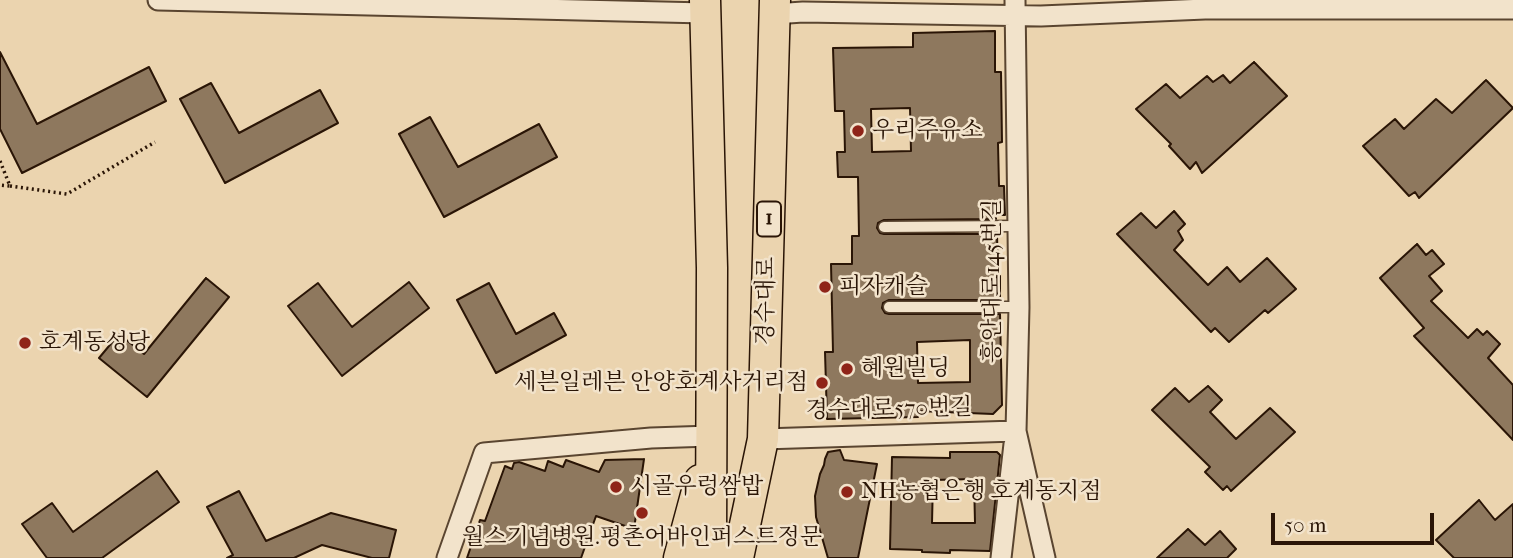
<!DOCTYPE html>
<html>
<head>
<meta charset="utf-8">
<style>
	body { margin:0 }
	#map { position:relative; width:1513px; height:558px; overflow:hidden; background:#ebd4af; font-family:"IM FELL French Canon",serif }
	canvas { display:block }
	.scale { position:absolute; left:1271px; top:513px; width:163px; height:32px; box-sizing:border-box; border:4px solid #2a1506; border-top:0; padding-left:9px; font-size:21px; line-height:24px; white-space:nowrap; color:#2a1506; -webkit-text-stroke:5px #f2e3cb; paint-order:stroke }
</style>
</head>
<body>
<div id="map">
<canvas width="1513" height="558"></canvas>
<div class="scale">50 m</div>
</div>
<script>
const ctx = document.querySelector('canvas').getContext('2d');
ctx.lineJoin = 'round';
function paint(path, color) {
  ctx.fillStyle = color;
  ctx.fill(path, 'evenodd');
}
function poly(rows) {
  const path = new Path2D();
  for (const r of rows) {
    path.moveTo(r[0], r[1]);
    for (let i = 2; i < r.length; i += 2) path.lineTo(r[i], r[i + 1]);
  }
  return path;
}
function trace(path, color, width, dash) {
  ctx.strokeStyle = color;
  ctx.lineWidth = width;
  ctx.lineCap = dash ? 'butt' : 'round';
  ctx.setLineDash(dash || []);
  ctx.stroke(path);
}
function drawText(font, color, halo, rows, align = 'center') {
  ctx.font = font + ' "IM FELL French Canon","Noto Serif KR",serif';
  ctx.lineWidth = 5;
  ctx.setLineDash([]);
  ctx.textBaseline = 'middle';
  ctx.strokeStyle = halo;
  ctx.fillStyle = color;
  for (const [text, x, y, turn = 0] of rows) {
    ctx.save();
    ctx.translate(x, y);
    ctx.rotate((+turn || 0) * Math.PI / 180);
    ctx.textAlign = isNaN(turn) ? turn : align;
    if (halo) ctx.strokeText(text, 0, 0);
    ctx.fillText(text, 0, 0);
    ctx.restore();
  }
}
const building = poly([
	[995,31,995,72,1001,72,1002,142,998,143,999,186,1004,186,1005,215,996,215,996,219,884,220,878,223,877,228,880,233,884,234,997,234,998,276,1000,276,1000,300,889,300,883,303,882,308,885,313,889,314,1000,314,1002,405,993,414,918,411,918,417,827,419,825,352,833,352,831,264,852,264,852,236,859,236,858,177,838,177,837,152,845,152,844,111,835,111,833,48,913,47,913,33,995,31],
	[910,108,911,151,872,152,871,109,910,108],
	[970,340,970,382,918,383,917,342,970,340],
	[0,52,37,124,149,67,166,101,22,173,0,129,0,52],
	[1254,62,1287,96,1202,173,1196,162,1190,169,1169,146,1171,144,1136,109,1166,84,1180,98,1207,76,1213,82,1223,75,1230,83,1254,62],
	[1486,80,1513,108,1419,198,1415,192,1409,196,1363,146,1395,119,1404,129,1436,99,1452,113,1486,80],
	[211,83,239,133,320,90,338,123,225,183,180,99,211,83],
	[430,117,458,167,539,124,557,157,444,217,399,134,430,117],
	[1174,211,1185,224,1178,231,1183,240,1174,250,1208,285,1227,267,1240,282,1267,258,1296,289,1268,313,1265,310,1229,342,1215,328,1211,332,1117,234,1141,213,1156,228,1174,211],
	[1417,244,1426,255,1432,250,1444,264,1429,276,1442,291,1431,301,1468,338,1477,329,1483,335,1487,331,1500,344,1488,358,1513,385,1513,440,1414,336,1424,328,1380,278,1417,244],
	[206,278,229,297,147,397,99,358,119,334,144,354,206,278],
	[409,282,429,308,342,376,288,306,318,283,352,327,409,282],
	[489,283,516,334,554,313,566,335,496,373,457,300,489,283],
	[1208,386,1222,400,1210,412,1236,439,1270,408,1295,432,1231,491,1227,486,1223,490,1205,472,1210,467,1152,410,1175,388,1189,402,1208,386],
	[840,450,844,460,877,464,858,558,828,558,816,517,815,496,820,474,824,465,825,459,828,452,840,450],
	[950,452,997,452,1000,455,990,551,950,550,950,553,922,552,922,550,890,549,892,457,950,458,950,452],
	[974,479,975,523,932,523,933,480,974,479],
	[644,459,634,529,596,516,581,558,467,558,480,520,485,521,505,466,512,469,514,463,519,462,545,471,548,461,563,467,566,460,599,472,605,460,644,459],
	[157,471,179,502,102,558,47,558,22,524,52,503,73,532,157,471],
	[239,491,266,541,331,513,396,530,389,558,372,558,322,545,294,558,227,558,233,555,207,507,239,491],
	[1479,500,1495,520,1513,504,1513,558,1454,558,1436,540,1479,500],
	[1188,529,1205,545,1220,531,1236,549,1227,558,1157,558,1188,529]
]);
paint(building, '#8e785e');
trace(building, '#2a1506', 2);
const lane = poly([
	[884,227,1017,226],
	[889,307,1019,307]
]);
const street = poly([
	[158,0,705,13],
	[1015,0,1019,307,1016,431,1045,558],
	[774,14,803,12,1041,16,1205,9,1513,9],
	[763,439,1016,431],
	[447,558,484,453,651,438,711,436],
	[1001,558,1014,444]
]);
const primary = poly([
	[705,0,712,268,711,542,708,558],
	[679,558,700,480],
	[738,558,763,439,775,0]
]);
trace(lane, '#5a4530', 13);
trace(street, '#5a4530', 23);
trace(primary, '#2a1506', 33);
trace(poly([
	[0,161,10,186,0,185],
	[10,186,67,194,155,142]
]), '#2a1506', 3.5, [2, 3.5]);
trace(lane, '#f2e3cb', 10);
trace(street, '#f2e3cb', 19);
trace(primary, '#ebd4af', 30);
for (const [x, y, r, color] of [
	[858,131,7,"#8f2418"],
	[825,287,7,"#8f2418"],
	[25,343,7,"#8f2418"],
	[847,369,7,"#8f2418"],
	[822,383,7,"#8f2418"],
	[616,487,7,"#8f2418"],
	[847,492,7,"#8f2418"],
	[642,513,7,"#8f2418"]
]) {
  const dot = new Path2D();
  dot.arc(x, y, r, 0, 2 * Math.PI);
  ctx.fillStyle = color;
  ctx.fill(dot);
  trace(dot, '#f2e3cb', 2.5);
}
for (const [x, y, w] of [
	[769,219,24]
]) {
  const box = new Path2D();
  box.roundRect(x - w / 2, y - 17.5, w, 35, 5);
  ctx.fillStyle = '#f2e3cb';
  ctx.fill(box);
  trace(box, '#2a1506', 2);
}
drawText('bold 21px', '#2a1506', null, [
	["1",769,219]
]);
drawText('23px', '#2a1506', '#f2e3cb', [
	["우리주유소",872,131],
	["피자캐슬",839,287],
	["호계동성당",39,343],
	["혜원빌딩",861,369],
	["세븐일레븐 안양호계사거리점",808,383,"right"],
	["시골우렁쌈밥",630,487],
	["NH농협은행 호계동지점",861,492],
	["월스기념병원.평촌어바인퍼스트정문",642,538,"center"]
], 'left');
drawText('23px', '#2a1506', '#f2e3cb', [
	["흥안대로145번길",993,281,-90],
	["경수대로",767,301,-89],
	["경수대로570번길",889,410,-1]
]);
</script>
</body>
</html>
